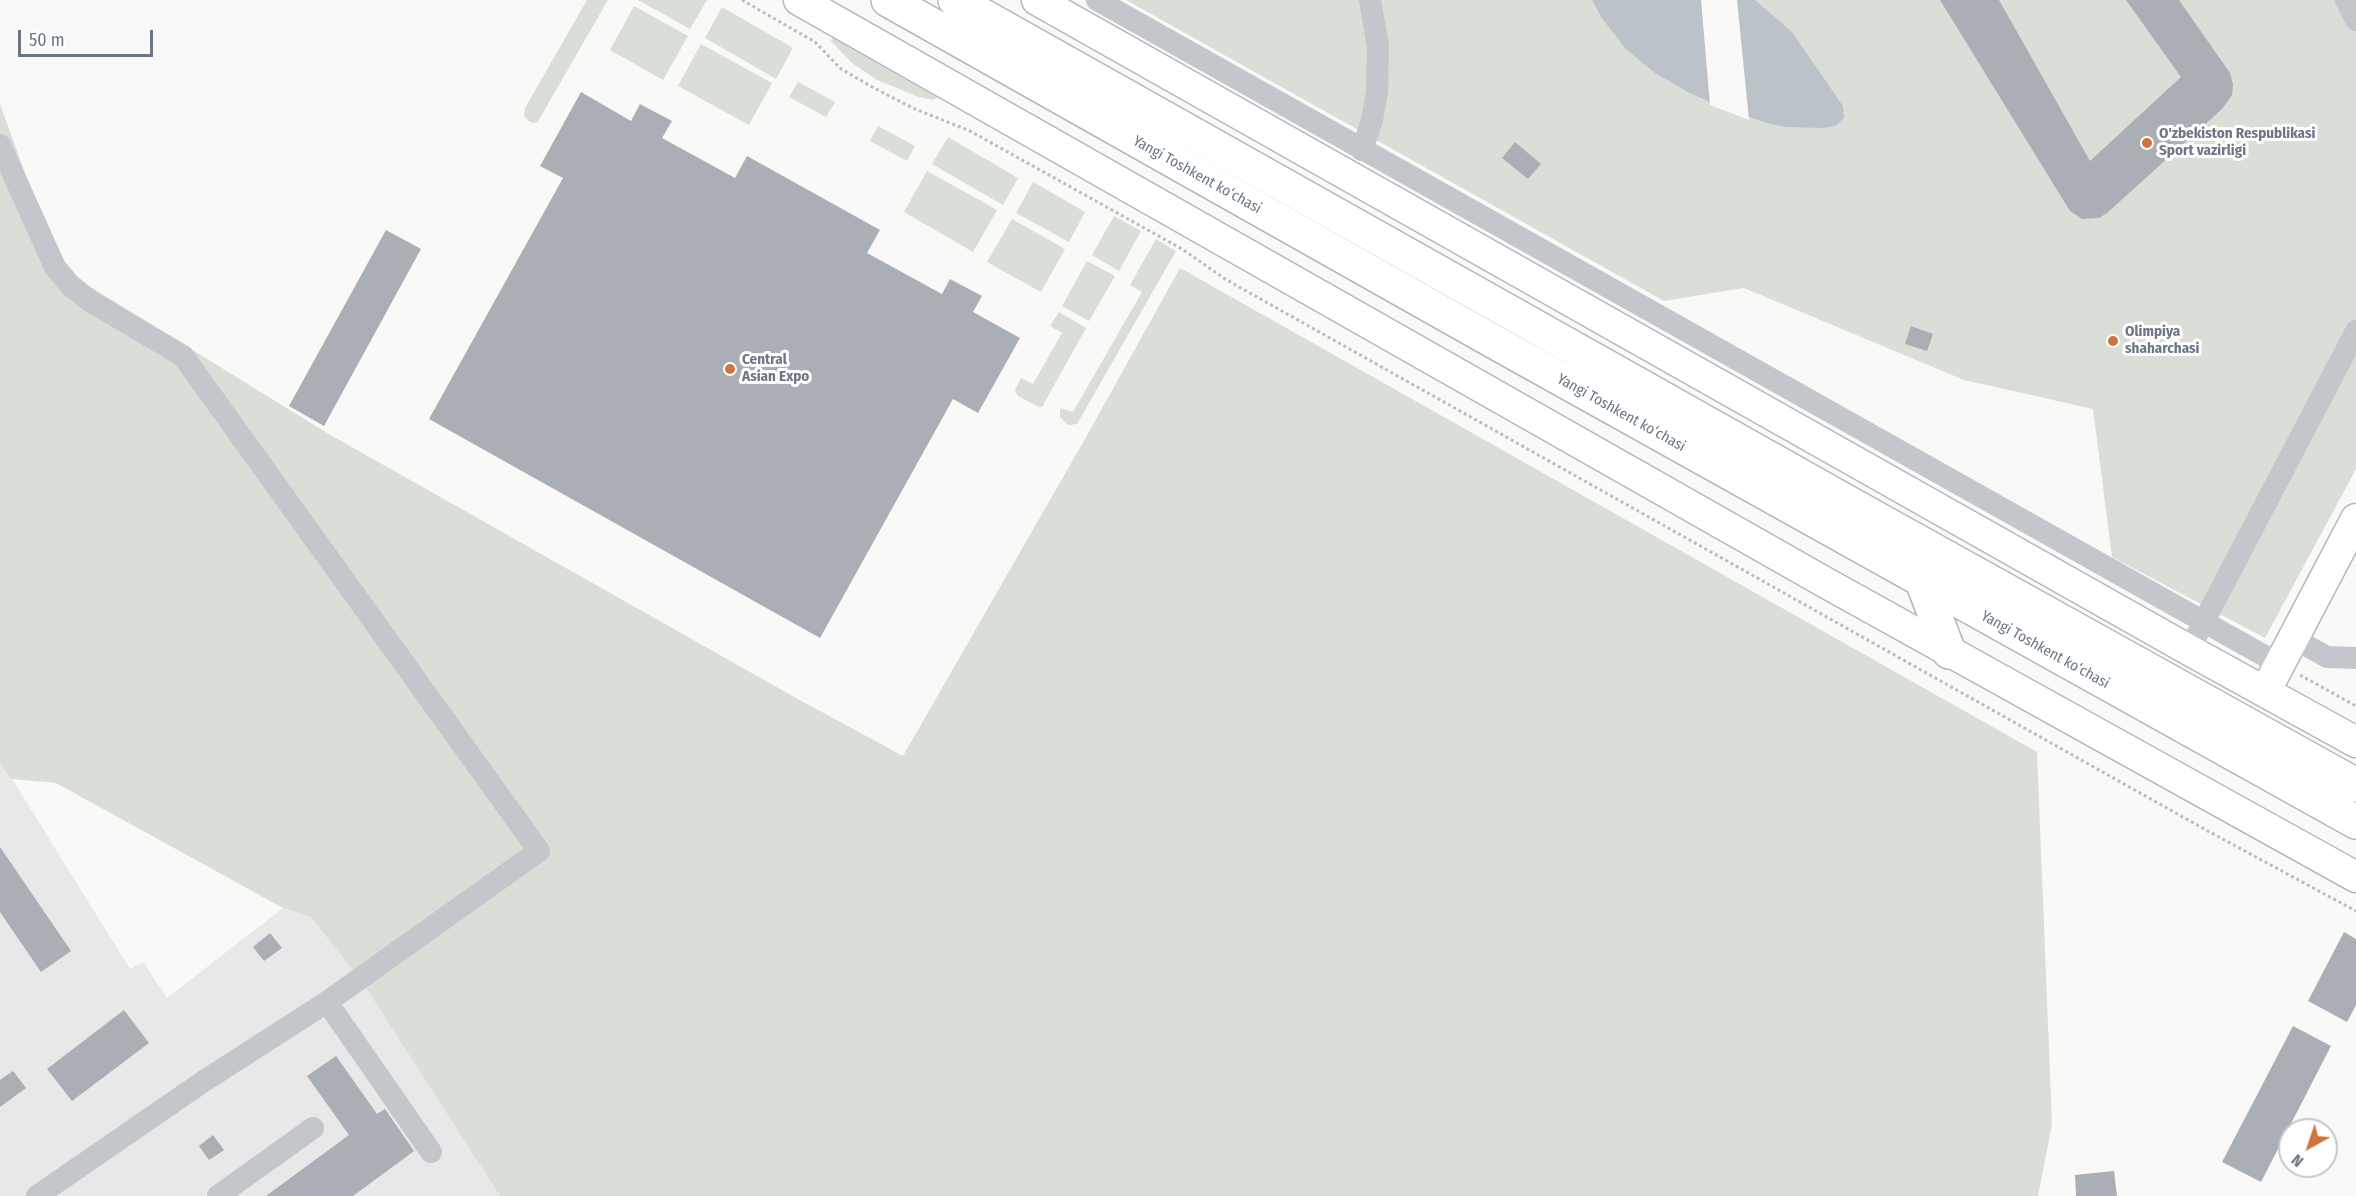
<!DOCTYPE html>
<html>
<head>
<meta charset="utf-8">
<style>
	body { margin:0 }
	#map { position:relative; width:2356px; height:1196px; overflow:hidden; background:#f9f9f7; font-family:"Fira Sans Condensed",sans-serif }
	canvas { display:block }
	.north { position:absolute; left:2278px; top:1118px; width:60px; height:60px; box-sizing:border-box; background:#fff; border:2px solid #c4c9ce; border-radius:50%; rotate:220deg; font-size:16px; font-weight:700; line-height:24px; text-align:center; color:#6c7785 }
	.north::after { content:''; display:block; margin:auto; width:21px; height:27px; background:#d07340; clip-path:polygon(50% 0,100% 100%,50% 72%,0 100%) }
	.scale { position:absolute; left:18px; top:30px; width:135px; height:27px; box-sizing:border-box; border:3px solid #6c7785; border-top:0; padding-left:8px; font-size:18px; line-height:21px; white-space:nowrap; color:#6c7785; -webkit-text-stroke:4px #fff; paint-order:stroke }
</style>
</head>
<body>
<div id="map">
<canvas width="2356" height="1196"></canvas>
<div class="north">N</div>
<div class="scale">50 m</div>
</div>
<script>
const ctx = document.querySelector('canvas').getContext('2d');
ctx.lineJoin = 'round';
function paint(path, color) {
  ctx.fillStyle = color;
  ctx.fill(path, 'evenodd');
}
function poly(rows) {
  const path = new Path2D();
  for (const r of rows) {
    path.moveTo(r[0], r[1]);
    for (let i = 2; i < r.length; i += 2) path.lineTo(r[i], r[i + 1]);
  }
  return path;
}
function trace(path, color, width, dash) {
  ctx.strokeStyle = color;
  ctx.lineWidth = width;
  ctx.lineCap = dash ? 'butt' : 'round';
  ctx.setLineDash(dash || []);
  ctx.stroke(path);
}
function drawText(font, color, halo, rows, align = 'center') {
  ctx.font = font + ' "Fira Sans Condensed",sans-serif';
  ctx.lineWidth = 6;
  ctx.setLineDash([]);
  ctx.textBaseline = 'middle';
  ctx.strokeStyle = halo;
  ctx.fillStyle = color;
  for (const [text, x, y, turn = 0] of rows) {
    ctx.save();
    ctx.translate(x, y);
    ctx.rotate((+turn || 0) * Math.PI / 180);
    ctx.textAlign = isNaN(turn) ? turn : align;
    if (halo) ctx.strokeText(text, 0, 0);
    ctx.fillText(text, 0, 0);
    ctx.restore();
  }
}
paint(poly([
	[0,765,12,779,130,969,143,962,167,998,283,908,311,917,366,988,500,1196,0,1196]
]), '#e7e8e7');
paint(poly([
	[587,0,608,0,537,123,530,122,524,116,525,108],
	[638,0,707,0,690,29],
	[1126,0,2356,0,2356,469,2265,638,2112,557,2093,409,1964,380,1744,288,1664,301],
	[634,6,688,36,663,80,610,50],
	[722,7,793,48,776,79,705,38],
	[832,37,937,97,934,100,919,97,877,80,852,63,831,41],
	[701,44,772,83,749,125,678,86],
	[798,82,835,102,826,117,789,97],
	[0,104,45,228,68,268,86,284,327,433,796,698,903,756,1085,439,1180,268,2037,752,2052,1124,2038,1196,500,1196,366,988,311,917,283,908,56,783,12,779,0,765],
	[878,126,915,146,907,161,870,141],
	[948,137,1018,178,1003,205,932,164],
	[927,171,997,210,973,252,904,212],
	[1033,182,1085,212,1069,242,1016,213],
	[1114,216,1141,231,1119,271,1092,255],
	[1012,219,1065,249,1041,292,987,262],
	[1156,239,1176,251,1077,424,1068,425,1060,417,1060,408,1073,412,1142,292,1130,285],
	[1087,261,1115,276,1089,321,1062,306],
	[1059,312,1086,328,1042,407,1039,407,1018,396,1015,390,1021,378,1033,384,1062,333,1050,326]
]), '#d9ded7');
paint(poly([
	[1592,0,1755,0,1792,32,1843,106,1844,118,1835,126,1823,128,1787,127,1770,124,1720,107,1688,92,1655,73,1626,49,1601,17]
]), '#bbc3c8');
paint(poly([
	[1701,0,1737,0,1749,120,1710,105]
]), '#f9f9f7');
paint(poly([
	[1940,0,1999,0,2090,161,2181,77,2126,0,2179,0,2230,73,2233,84,2232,95,2222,109,2107,213,2099,218,2082,219,2070,211],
	[581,92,631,121,640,104,672,121,662,138,735,178,747,156,880,230,867,253,942,294,950,279,982,296,973,312,1020,338,978,413,953,399,820,638,429,419,563,178,540,166],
	[1515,142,1541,164,1528,179,1502,158],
	[386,230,421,249,324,426,289,406],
	[1911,326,1933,334,1927,351,1905,344],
	[0,847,71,951,41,972,0,912],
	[2344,932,2356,939,2356,1005,2347,1022,2308,1001],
	[270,933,282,948,264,961,253,947],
	[124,1010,149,1043,72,1101,47,1069],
	[2293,1026,2331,1046,2261,1182,2222,1162],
	[336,1056,377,1114,385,1109,414,1151,353,1196,266,1196,349,1135,307,1076],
	[13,1071,26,1088,0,1107,0,1080],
	[213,1135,224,1150,209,1160,199,1146],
	[2114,1171,2117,1196,2076,1196,2075,1175]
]), '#a9afb5');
const major = poly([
	[799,0,1828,584,2356,877],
	[1037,0,2189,650,2356,742],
	[2265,692,2356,519]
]);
const highway = poly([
	[888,0,1491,340,2356,822],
	[955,0,1863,511,2356,785],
	[1922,581,1949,652]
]);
trace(major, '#b5b8bc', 33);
trace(highway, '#b5b7bb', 36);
trace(poly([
	[742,0,815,42,841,69,874,88,915,109,970,131,1182,249,1225,279,2206,830,2356,911],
	[2300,675,2356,706]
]), '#bbbdc0', 3, [3, 3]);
trace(poly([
	[1097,0,2279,664],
	[2346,0,2356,20],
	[0,145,55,267,71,286,90,301,183,356,539,851,327,1002],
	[1362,150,1372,120,1377,92,1378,46,1370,0],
	[2293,638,2327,657,2356,658],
	[2189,650,2356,331],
	[37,1196,204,1081,327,1002,431,1152],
	[218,1196,313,1128]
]), '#c3c6ca', 22);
trace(major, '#fff', 30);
trace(highway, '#fff', 33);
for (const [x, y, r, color] of [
	[2147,143,6,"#d07340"],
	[2113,341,6,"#d07340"],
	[730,369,6,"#d07340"]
]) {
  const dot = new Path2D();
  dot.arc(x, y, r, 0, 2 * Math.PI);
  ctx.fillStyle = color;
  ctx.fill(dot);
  trace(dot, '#fff', 2);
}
drawText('bold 15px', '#6c7785', '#fff', [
	["O'zbekiston Respublikasi",2159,134],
	["Sport vazirligi",2159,151],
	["Olimpiya",2125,332],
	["shaharchasi",2125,349],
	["Central",742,360],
	["Asian Expo",742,377]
], 'left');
drawText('15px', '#6c7785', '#fff', [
	["Yangi Toshkent ko‘chasi",1197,175,29],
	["Yangi Toshkent ko‘chasi",1621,413,29],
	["Yangi Toshkent ko‘chasi",2045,650,29]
]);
</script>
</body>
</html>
